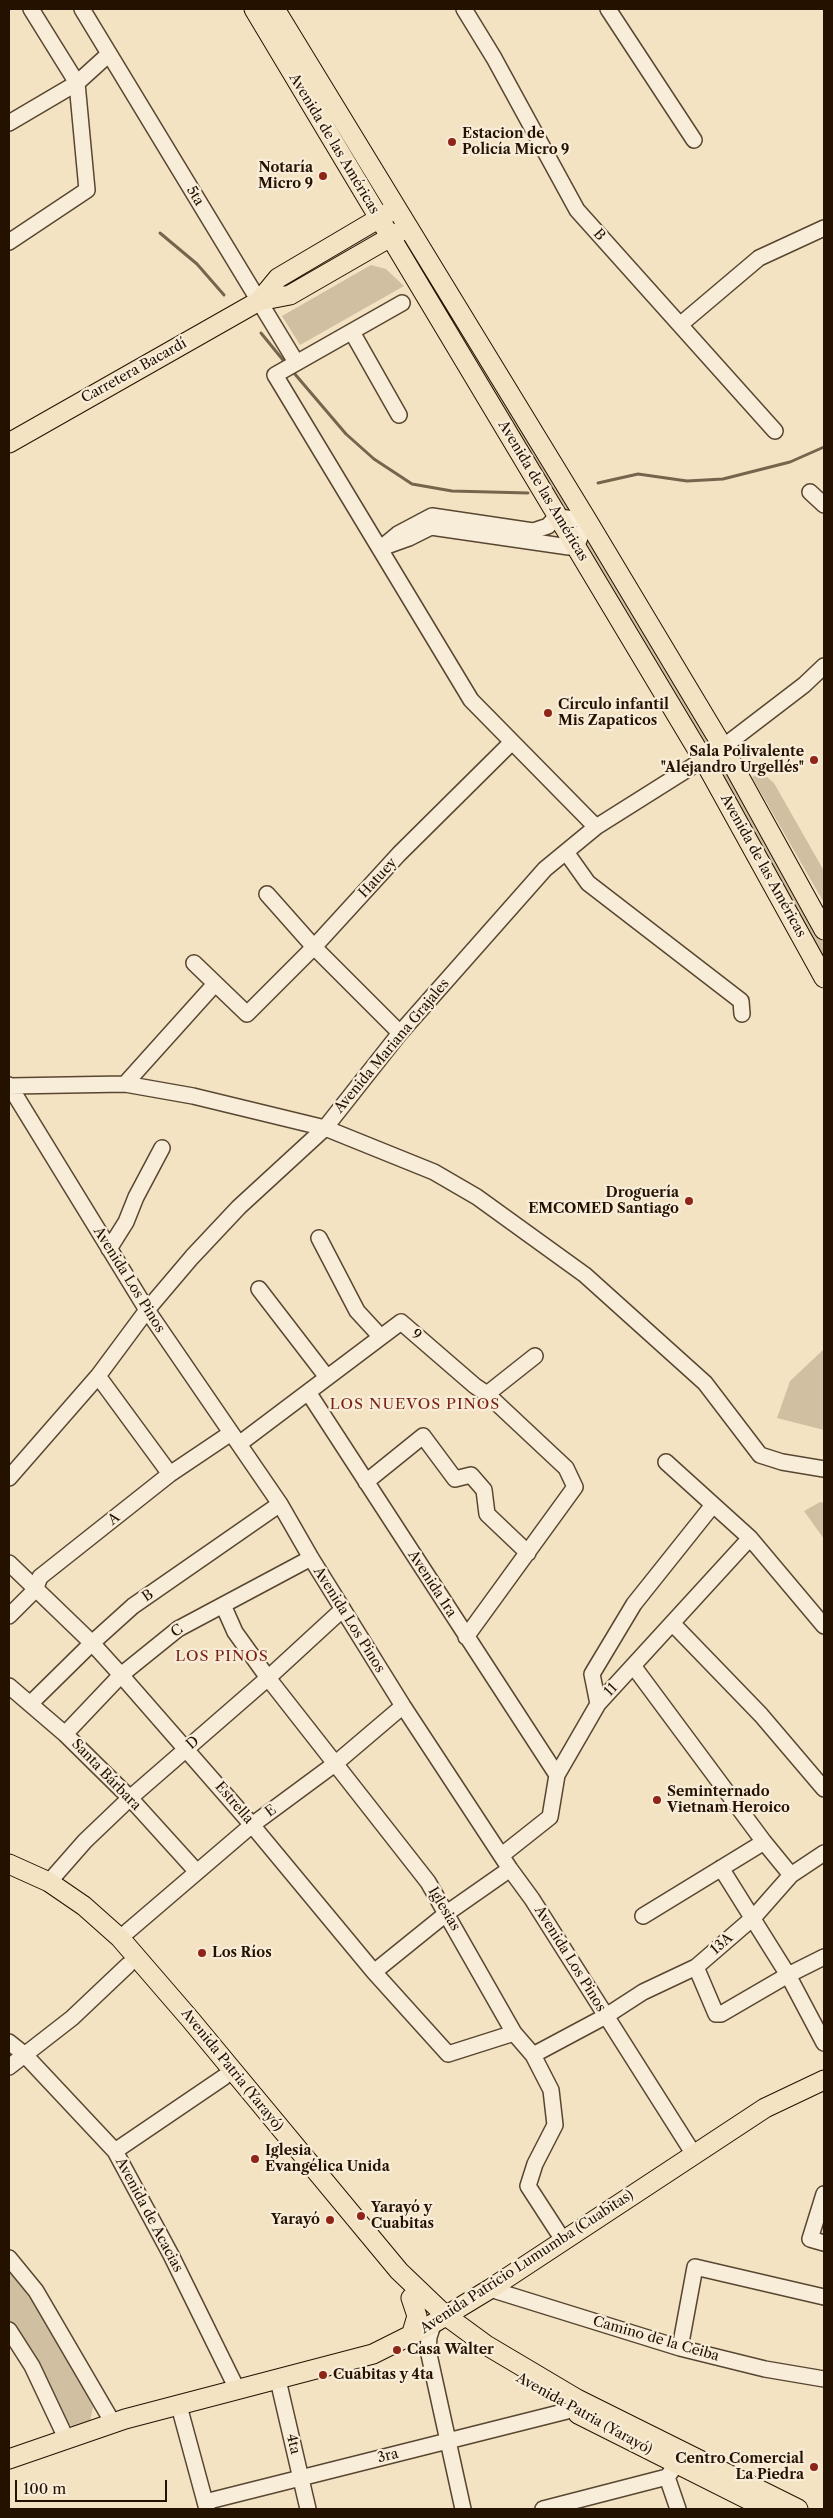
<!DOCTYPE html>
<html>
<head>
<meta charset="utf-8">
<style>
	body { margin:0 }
	#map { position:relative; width:833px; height:2518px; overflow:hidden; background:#f4e3c3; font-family:"Libre Caslon Text",serif }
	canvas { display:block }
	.frame { position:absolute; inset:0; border:10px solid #241100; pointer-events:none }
	.scale { position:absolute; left:15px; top:2480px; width:152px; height:22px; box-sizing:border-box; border:2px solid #241100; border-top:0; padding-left:6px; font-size:15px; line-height:18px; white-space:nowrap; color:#241100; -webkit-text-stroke:4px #f8edd8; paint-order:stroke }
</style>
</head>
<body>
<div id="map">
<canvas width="833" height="2518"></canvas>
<div class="frame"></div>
<div class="scale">100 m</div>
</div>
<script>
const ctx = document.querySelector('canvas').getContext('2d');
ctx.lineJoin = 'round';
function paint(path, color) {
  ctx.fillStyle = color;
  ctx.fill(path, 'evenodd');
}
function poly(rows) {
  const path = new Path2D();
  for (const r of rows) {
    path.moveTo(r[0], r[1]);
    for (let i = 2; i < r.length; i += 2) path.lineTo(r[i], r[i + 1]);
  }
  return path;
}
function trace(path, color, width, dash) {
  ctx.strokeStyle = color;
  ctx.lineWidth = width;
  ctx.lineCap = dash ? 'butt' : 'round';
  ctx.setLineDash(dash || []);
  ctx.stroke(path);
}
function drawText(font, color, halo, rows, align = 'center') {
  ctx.font = font + ' "Libre Caslon Text",serif';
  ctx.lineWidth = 4.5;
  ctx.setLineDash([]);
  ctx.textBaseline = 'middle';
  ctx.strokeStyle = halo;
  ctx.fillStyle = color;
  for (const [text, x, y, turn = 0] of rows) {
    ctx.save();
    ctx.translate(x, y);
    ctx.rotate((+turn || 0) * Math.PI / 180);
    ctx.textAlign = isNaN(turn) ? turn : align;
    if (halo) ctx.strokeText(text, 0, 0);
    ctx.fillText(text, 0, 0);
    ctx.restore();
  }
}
paint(poly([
	[377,227,381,234,287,288,276,291],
	[406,235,576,514,564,513,399,239],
	[371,265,386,269,404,286,300,345,282,316],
	[587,532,714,745,705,750,582,543],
	[720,756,824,944,824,964,712,761],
	[758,774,767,777,774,783,824,871,824,903,752,777],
	[824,1349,824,1430,777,1418,790,1381],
	[820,1502,824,1503,824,1539,804,1511],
	[9,2266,23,2283,62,2346,93,2407,90,2422,77,2428,67,2424,35,2361,9,2319]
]), '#d1bfa2');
trace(poly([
	[160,233,197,264,224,295],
	[261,333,283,360],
	[294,373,346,434,374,459,412,484,452,491,528,493],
	[598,483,638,474,687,481,723,479,790,462,824,447]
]), '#76644d', 3);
const minor = poly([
	[82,9,296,362],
	[464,9,494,58,577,210,775,431],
	[608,9,694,140],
	[9,123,77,83,109,54],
	[9,242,87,190,77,83,31,9],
	[402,303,275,375,471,700,596,827],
	[681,324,759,258,824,228],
	[352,332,399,415],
	[810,492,824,505],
	[432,516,533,531,548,526,556,517,587,520,577,545,569,547,431,527,409,538,381,548,398,534,432,516],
	[566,852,588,883,741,1001,742,1014],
	[267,894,314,947,400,1033],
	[194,963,247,1014,314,947,399,854,511,743],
	[125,1084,214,985],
	[9,1085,147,1310,280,1504,311,1558,403,1706,510,1869,532,1899,693,2153],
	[10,1086,125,1084,193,1096,325,1128,434,1172,477,1197,585,1275,705,1383,760,1455,782,1462,824,1469],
	[319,1238,357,1311,380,1336],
	[109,1249,126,1222,136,1197,162,1148],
	[259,1289,326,1376],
	[98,1376,170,1474],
	[308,1392,557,1775],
	[487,1394,535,1356],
	[239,1444,401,1322,475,1386,487,1394,566,1468,575,1487,466,1637],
	[666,1462,750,1538,824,1626],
	[9,1478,98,1376,147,1310,192,1257,239,1207,325,1128,400,1033,545,869,596,827,723,747,804,685,824,666],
	[366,1482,423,1436,455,1479,471,1475,484,1490,487,1514,528,1553],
	[9,1563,92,1643,121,1675,252,1825,374,1972,448,2054,514,2033],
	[223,1605,235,1632,268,1678,428,1882,514,2033,533,2055,551,2090,555,2125,535,2164,528,2186,563,2240],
	[9,1616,35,1590,40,1577,170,1474,231,1433],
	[673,1624,761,1715,824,1789],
	[634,1667,764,1842,791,1875],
	[9,1686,65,1734,130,1798,197,1872],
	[30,1704,92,1643,133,1606,280,1504],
	[598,1704,592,1674,634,1604,713,1505],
	[65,1734,121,1675,178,1629,311,1558],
	[502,1855,550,1817,557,1775,598,1704,750,1538],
	[721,1868,788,1975,824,2043],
	[49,1882,85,1841,130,1798,268,1678,343,1609],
	[643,1916,764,1842],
	[120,1938,252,1825,336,1763,403,1706],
	[696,1967,716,2014,721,2014,788,1975,824,1957],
	[374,1972,447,1913,510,1869],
	[9,2042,24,2054,115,2151,171,2255,237,2389],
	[533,2055,606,2016,643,1992,696,1967,754,1917,791,1875,824,1853],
	[9,2067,72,2018,128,1965],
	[115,2151,224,2077],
	[824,2194,810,2239,824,2243],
	[9,2258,36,2291,113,2423],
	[490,2289,680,2348,765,2369,824,2379],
	[434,2322,429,2337,428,2350,463,2509],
	[9,2330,32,2366,66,2438],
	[680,2348,695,2267,824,2297],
	[278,2380,308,2509],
	[179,2406,207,2509],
	[667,2477,678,2509],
	[205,2502,571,2410],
	[543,2509,667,2477,677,2464]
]);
const major = poly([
	[254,9,703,759,824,978],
	[275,9,587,520,723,747,824,930],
	[388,213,278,278,259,301,290,295,401,231],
	[9,443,259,301],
	[9,1864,49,1882,84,1906,120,1938,190,2019,399,2271,445,2315,486,2345,577,2399,798,2509],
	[411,2298,417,2316,411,2336],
	[578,2414,767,2509],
	[9,2459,125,2419,373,2354,429,2326,490,2289,765,2108,824,2080]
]);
trace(minor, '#584631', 18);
trace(major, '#241100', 21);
trace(minor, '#f8edd8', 15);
trace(major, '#f4e3c3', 19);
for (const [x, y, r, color] of [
	[452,142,5,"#8f2418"],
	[323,176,5,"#8f2418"],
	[548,713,5,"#8f2418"],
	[814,760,5,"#8f2418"],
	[689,1201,5,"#8f2418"],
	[657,1800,5,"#8f2418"],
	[202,1953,5,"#8f2418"],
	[255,2159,5,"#8f2418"],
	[361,2216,5,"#8f2418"],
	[330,2220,5,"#8f2418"],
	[397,2350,5,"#8f2418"],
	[323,2375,5,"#8f2418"],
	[814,2467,5,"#8f2418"]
]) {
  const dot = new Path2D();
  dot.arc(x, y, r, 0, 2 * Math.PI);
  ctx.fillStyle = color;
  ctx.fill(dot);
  trace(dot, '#f8edd8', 2);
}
drawText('bold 14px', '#241100', '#f8edd8', [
	["Estacion de",462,134],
	["Policía Micro 9",462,150],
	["Notaría",313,168,"right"],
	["Micro 9",313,184,"right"],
	["Círculo infantil",558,705],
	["Mis Zapaticos",558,721],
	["Sala Polivalente",804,752,"right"],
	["\"Alejandro Urgellés\"",804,768,"right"],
	["Droguería",679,1193,"right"],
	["EMCOMED Santiago",679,1209,"right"],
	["Seminternado",667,1792],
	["Vietnam Heroico",667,1808],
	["Los Ríos",212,1953],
	["Iglesia",265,2151],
	["Evangélica Unida",265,2167],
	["Yarayó y",371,2208],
	["Cuabitas",371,2224],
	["Yarayó",320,2220,"right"],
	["Casa Walter",407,2350],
	["Cuabitas y 4ta",333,2375],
	["Centro Comercial",804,2459,"right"],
	["La Piedra",804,2475,"right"]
], 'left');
drawText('14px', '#241100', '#f8edd8', [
	["Avenida de las Américas",334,144,59],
	["5ta",195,196,59],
	["B",599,235,48],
	["Carretera Bacardí",134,371,-29],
	["Avenida de las Américas",543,491,59],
	["Avenida de las Américas",763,866,61],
	["Hatuey",378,878,-47],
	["Avenida Mariana Grajales",392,1046,-50],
	["Avenida Los Pinos",129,1280,58],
	["9",416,1335,40],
	["A",114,1519,-38],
	["Avenida 1ra",432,1584,57],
	["B",148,1596,-35],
	["Avenida Los Pinos",349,1620,58],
	["C",177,1631,-35],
	["11",611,1690,-47],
	["D",193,1743,-41],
	["Santa Bárbara",106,1775,46],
	["Estrella",234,1803,49],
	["E",271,1811,-37],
	["Iglesias",444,1909,59],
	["13A",722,1944,-41],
	["Avenida Los Pinos",570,1959,58],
	["Avenida Patria (Yarayó)",232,2070,51],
	["Avenida de Acacias",149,2215,62],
	["Avenida Patricio Lumumba (Cuabitas)",527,2262,-33],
	["Camino de la Ceiba",656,2339,16],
	["Avenida Patria (Yarayó)",584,2414,29],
	["4ta",293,2444,77],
	["3ra",388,2456,-14]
]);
ctx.letterSpacing = '1px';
drawText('15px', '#7a1f14', '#f8edd8', [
	["LOS NUEVOS PINOS",415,1405],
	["LOS PINOS",222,1657]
]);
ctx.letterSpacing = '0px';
</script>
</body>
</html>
